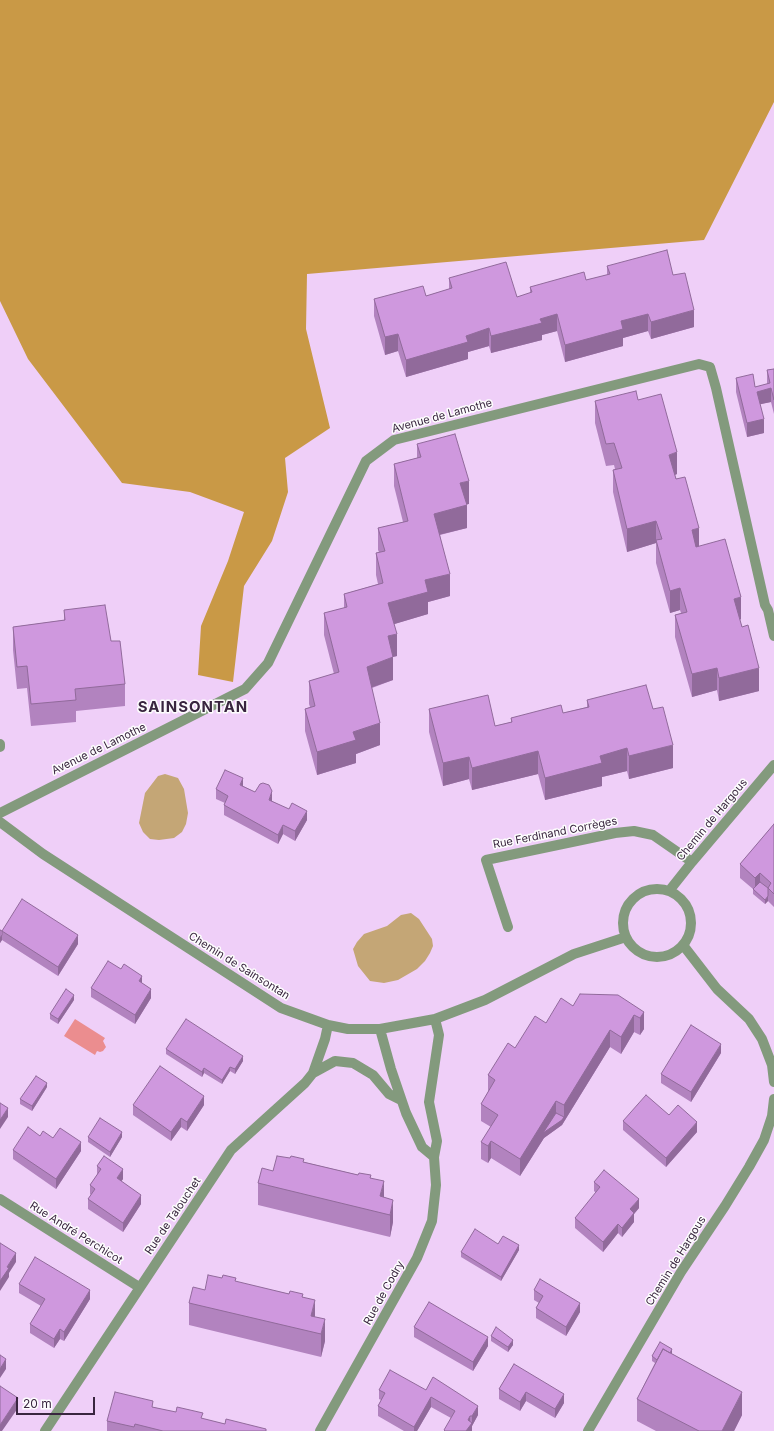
<!DOCTYPE html>
<html>
<head>
<meta charset="utf-8">
<style>
	body { margin:0 }
	#map { position:relative; width:774px; height:1431px; overflow:hidden; background:#efcff8; font-family:Inter,sans-serif }
	canvas { display:block }
	.scale { position:absolute; left:16px; top:1397px; width:79px; height:18px; box-sizing:border-box; border:2px solid #39253f; border-top:0; padding-left:5px; font-size:12px; line-height:14px; white-space:nowrap; color:#39253f; -webkit-text-stroke:3px #fdfdfd; paint-order:stroke }
</style>
</head>
<body>
<div id="map">
<canvas width="774" height="1431"></canvas>
<div class="scale">20 m</div>
</div>
<script>
const ctx = document.querySelector('canvas').getContext('2d');
ctx.lineJoin = 'round';
function paint(path, color) {
  ctx.fillStyle = color;
  ctx.fill(path, 'evenodd');
}
function poly(rows) {
  const path = new Path2D();
  for (const r of rows) {
    if (r.length === 3) {
      path.moveTo(r[0] + r[2], r[1]);
      path.arc(r[0], r[1], r[2], 0, 2 * Math.PI);
      continue;
    }
    path.moveTo(r[0], r[1]);
    for (let i = 2; i < r.length; i += 2) path.lineTo(r[i], r[i + 1]);
  }
  return path;
}
function trace(path, color, width, dash) {
  ctx.strokeStyle = color;
  ctx.lineWidth = width;
  ctx.lineCap = dash ? 'butt' : 'round';
  ctx.setLineDash(dash || []);
  ctx.stroke(path);
}
function drawText(font, color, halo, rows, align = 'center') {
  ctx.font = font + ' Inter,sans-serif';
  ctx.lineWidth = 3;
  ctx.setLineDash([]);
  ctx.textBaseline = 'middle';
  ctx.strokeStyle = halo;
  ctx.fillStyle = color;
  for (const [text, x, y, turn = 0] of rows) {
    ctx.save();
    ctx.translate(x, y);
    ctx.rotate((+turn || 0) * Math.PI / 180);
    ctx.textAlign = isNaN(turn) ? turn : align;
    if (halo) ctx.strokeText(text, 0, 0);
    ctx.fillText(text, 0, 0);
    ctx.restore();
  }
}
paint(poly([
	[165,774,178,778,184,789,188,813,186,824,182,832,174,838,159,840,150,839,143,832,139,823,145,793,158,776],
	[411,913,419,919,432,939,433,946,430,953,425,961,417,969,398,980,384,983,370,981,358,966,353,949,357,942,364,934,387,926,401,915]
]), '#c4a676');
paint(poly([
	[0,0,774,0,774,102,704,240,307,274,306,329,330,428,285,458,288,492,272,541,244,586,233,682,198,675,201,626,228,561,244,512,190,492,122,483,28,359,0,301]
]), '#c99946');
paint(poly([
	[75,1019,105,1038,103,1041,106,1047,103,1051,100,1052,97,1051,95,1055,64,1036]
]), '#eb8d8f');
trace(poly([
	[0,744,0,747],
	[0,813,245,689,268,663,366,461,394,440,699,364,710,367,716,388,765,605,768,610,774,636],
	[0,822,43,854,281,1008,328,1025,348,1029,380,1029,435,1019,485,1000,574,954,626,937],
	[657,923,34],
	[669,891,692,862,774,765],
	[508,927,486,860,615,833,634,831,653,835,692,862],
	[683,945,717,989,749,1019,762,1039,772,1065,774,1082],
	[380,1029,391,1069,406,1113,422,1147,434,1157],
	[313,1073,335,1061,353,1063,373,1075,389,1094,401,1100],
	[0,1199,139,1287],
	[45,1431,231,1150,305,1083,313,1073,325,1039,328,1025],
	[320,1431,417,1258,432,1221,436,1185,434,1157,437,1141,429,1102,439,1035,435,1019],
	[588,1431,681,1272,725,1206,749,1167,764,1140,772,1116,774,1099]
]), '#839a7d', 10);
paint(poly([
	[607,266,673,275,694,327,651,339,648,331,623,338,623,346,565,362,557,331,542,335,542,340,491,353,489,346,468,352,468,359,406,377,398,351,385,355,374,316,374,299,426,296,449,289,449,278,517,297,530,293,530,287,586,280,607,275],
	[774,369,774,414,771,402,760,404,764,433,747,437,736,392,736,378,755,387,767,384,767,370],
	[638,400,677,474,675,475,699,547,741,619,740,620,759,691,719,701,717,690,692,697,675,637,675,615,681,613,680,610,670,613,656,563,656,543,627,552,613,492,613,470,615,469,614,465,606,466,595,423,595,401],
	[417,444,469,504,466,504,467,528,440,535,450,596,428,602,428,614,394,624,397,656,393,657,393,680,372,688,380,745,356,754,356,763,317,775,305,731,305,709,310,707,309,704,309,681,334,674,324,635,324,613,344,608,344,594,378,584,376,575,376,553,379,552,378,550,378,528,403,522,394,486,394,464,417,458],
	[64,610,111,641,125,684,125,706,76,711,76,722,31,726,27,688,17,689,13,650,13,627,64,620],
	[587,700,653,709,673,768,629,779,627,771,602,777,602,786,545,800,538,774,472,790,469,779,443,786,429,732,429,709,495,726,511,722,511,718,563,713,587,707],
	[243,786,272,801,307,820,295,841,283,834,278,844,224,815,224,805,225,803,216,799,216,789],
	[774,824,774,907,768,901,765,904,753,894,753,889,740,878,740,864],
	[0,930,2,931,78,944,58,976,2,940,0,943],
	[142,983,151,998,135,1024,91,997,91,988],
	[74,1000,58,1024,50,1019,50,1014],
	[573,1006,644,1012,644,1029,640,1035,634,1032,621,1054,610,1047,562,1125,544,1138,520,1176,491,1158,488,1163,481,1159,481,1142,491,1127,481,1121,481,1104,488,1092,488,1075,515,1048,546,1023],
	[166,1049,243,1061,235,1074,230,1071,222,1084,204,1073,202,1077,166,1054],
	[721,1053,691,1102,661,1083,661,1074],
	[47,1087,32,1111,20,1104,20,1099],
	[133,1105,204,1105,187,1131,181,1127,171,1141,133,1115],
	[669,1115,697,1132,666,1167,623,1130,623,1121],
	[40,1136,53,1138,81,1151,56,1189,13,1159,13,1150],
	[88,1137,122,1137,110,1157,88,1142],
	[304,1162,371,1178,384,1197,393,1222,390,1237,258,1205,258,1183,273,1171],
	[97,1166,123,1179,121,1181,141,1204,123,1232,88,1209,88,1199,91,1195,90,1194,90,1185,97,1175],
	[594,1182,639,1208,634,1214,634,1222,622,1237,618,1233,603,1252,575,1228,575,1218,596,1193,594,1191],
	[498,1244,519,1250,501,1281,461,1257,461,1252],
	[236,1282,303,1297,315,1317,325,1341,321,1357,189,1325,189,1303,205,1290],
	[19,1284,90,1299,64,1341,60,1339,54,1348,30,1333,30,1324,41,1306,19,1293],
	[534,1290,580,1312,566,1336,536,1318,536,1308,539,1303,534,1300],
	[414,1327,488,1346,473,1371,414,1337],
	[491,1336,513,1345,508,1352,491,1341],
	[672,1353,672,1354,742,1415,734,1431,656,1431,637,1421,637,1399,655,1363,652,1361,652,1356],
	[514,1364,564,1403,555,1418,526,1401,520,1411,499,1399,499,1389],
	[379,1390,426,1390,478,1415,472,1426,472,1431,444,1431,451,1418,431,1407,417,1431,404,1431,378,1416,378,1406,381,1400,379,1399],
	[153,1407,225,1424,266,1431,107,1431,107,1421]
]), '#b283bf');
paint(poly([
	[694,310,694,327,651,339,651,322],
	[557,314,557,331,542,335,542,340,491,353,491,336,540,319],
	[648,314,648,331,623,338,623,346,565,362,565,345,621,321],
	[489,328,489,346,468,352,468,359,406,377,406,360,466,336],
	[398,334,398,351,385,355,385,337],
	[771,388,771,402,757,405,757,392],
	[764,419,764,433,747,437,747,423],
	[677,452,677,474,669,477,669,455],
	[469,481,469,504,460,505,460,483],
	[467,505,467,528,434,536,434,514],
	[656,521,656,543,627,552,627,529],
	[699,528,699,550,692,553,692,530],
	[450,574,450,596,428,602,428,614,388,626,388,603,425,580],
	[680,588,680,610,670,613,670,591],
	[741,597,741,619,734,621,734,599],
	[397,634,397,656,388,658,388,636],
	[393,657,393,680,367,689,367,667],
	[717,668,717,690,692,697,692,674],
	[759,668,759,691,719,701,719,678],
	[380,723,380,745,356,754,356,763,317,775,317,752,353,732],
	[673,745,673,768,629,779,629,756],
	[627,748,627,771,602,777,602,786,545,800,545,778,600,756],
	[538,751,538,774,472,790,472,768],
	[469,757,469,779,443,786,443,763],
	[243,778,243,787,240,785],
	[272,791,272,801,269,809,269,800],
	[307,811,307,820,295,841,295,831],
	[283,825,283,834,278,844,278,835],
	[760,873,760,887,755,891,755,878],
	[768,896,768,901,765,904,765,900],
	[2,935,2,940,0,943,0,938],
	[78,935,78,944,58,976,58,967],
	[142,976,142,985,139,981],
	[151,989,151,998,135,1024,135,1015],
	[74,995,74,1000,58,1024,58,1019],
	[644,1012,644,1029,640,1035,640,1018],
	[634,1015,634,1032,621,1054,621,1037],
	[610,1030,610,1047,562,1125,544,1138,520,1176,520,1159,556,1101,556,1118,564,1117,564,1105],
	[721,1044,721,1053,691,1102,691,1092],
	[243,1056,243,1061,235,1074,235,1069],
	[230,1067,230,1071,222,1084,222,1080],
	[204,1068,204,1073,202,1077,202,1072],
	[47,1083,47,1087,32,1111,32,1106],
	[204,1096,204,1105,187,1131,187,1122],
	[8,1108,8,1117,0,1129,0,1120],
	[181,1118,181,1127,171,1141,171,1132],
	[697,1122,697,1132,666,1167,666,1158],
	[122,1132,122,1137,110,1157,110,1152],
	[491,1141,491,1158,488,1163,488,1146],
	[81,1142,81,1151,56,1189,56,1179],
	[123,1169,123,1179,117,1188,117,1178],
	[384,1181,384,1204,380,1196],
	[141,1195,141,1204,123,1232,123,1223],
	[639,1199,639,1208,634,1214,634,1222,622,1237,622,1228,630,1209],
	[393,1200,393,1222,390,1237,390,1215],
	[618,1224,618,1233,603,1252,603,1242],
	[519,1245,519,1250,501,1281,501,1277],
	[16,1253,16,1262,9,1273,9,1277,0,1291,0,1281,7,1267],
	[90,1290,90,1299,64,1341,64,1332],
	[315,1300,315,1323,311,1316],
	[580,1303,580,1312,566,1336,566,1327],
	[325,1319,325,1341,321,1357,321,1334],
	[60,1329,60,1339,54,1348,54,1339],
	[488,1337,488,1346,473,1371,473,1362],
	[513,1340,513,1345,508,1352,508,1347],
	[672,1349,672,1353,664,1368,664,1363],
	[6,1359,6,1369,0,1378,0,1369],
	[526,1392,526,1401,520,1411,520,1402],
	[742,1392,742,1415,734,1431,722,1431],
	[564,1394,564,1403,555,1418,555,1409],
	[431,1397,431,1407,417,1431,414,1431,414,1427],
	[18,1398,18,1408,2,1431,0,1431,0,1425],
	[478,1406,478,1415,472,1426,472,1431,466,1431,468,1420,470,1416,470,1425,472,1423,472,1416]
]), '#916a9b');
const building = poly([
	[667,250,673,275,685,273,694,310,651,322,648,314,621,321,623,329,565,345,557,314,540,319,542,323,491,336,489,328,466,336,468,342,406,360,398,334,385,337,374,299,423,286,426,296,452,288,449,278,506,262,517,297,532,292,530,287,584,272,586,280,610,274,607,266,667,250],
	[774,369,774,400,771,388,757,392,764,419,747,423,736,378,753,374,755,387,770,383,767,370,774,369],
	[636,391,638,400,661,394,677,452,669,455,676,479,685,477,699,528,692,530,696,547,725,539,741,597,734,599,742,627,748,625,759,668,719,678,717,668,692,674,675,615,687,612,680,588,670,591,656,540,662,539,656,521,627,529,613,470,622,468,614,443,606,444,595,401,636,391],
	[455,434,469,481,460,483,467,505,434,514,450,574,425,580,428,592,388,603,397,634,388,636,393,657,367,667,380,723,353,732,356,740,317,752,305,709,315,706,309,681,339,672,324,613,347,607,344,594,383,583,376,553,385,551,378,528,408,521,394,464,421,457,417,444,455,434],
	[105,605,111,641,120,641,125,684,75,689,76,700,31,704,27,666,17,667,13,627,65,620,64,610,105,605],
	[646,685,653,709,663,707,673,745,629,756,627,748,600,756,602,763,545,778,538,751,472,768,469,757,443,763,429,709,488,695,495,726,512,722,511,718,561,705,563,713,589,707,587,700,646,685],
	[225,770,243,778,240,785,255,792,260,784,263,783,269,785,272,791,269,800,289,809,292,803,307,811,295,831,283,825,278,835,224,805,228,796,216,789,225,770],
	[774,824,774,894,768,888,771,883,760,873,755,878,740,864,774,824],
	[760,882,768,888,768,896,765,900,753,889,760,882],
	[22,899,78,935,58,967,2,931,22,899],
	[0,930,2,931,2,935,0,938,0,930],
	[108,961,121,969,124,964,142,976,139,981,151,989,135,1015,91,988,108,961],
	[66,989,74,995,58,1019,50,1014,66,989],
	[580,994,618,995,644,1012,640,1018,634,1015,621,1037,610,1030,564,1105,556,1101,520,1159,491,1141,488,1146,481,1142,498,1115,481,1104,495,1080,488,1075,508,1043,515,1048,535,1016,546,1023,561,998,573,1006,580,994],
	[186,1019,243,1056,235,1069,230,1067,222,1080,204,1068,202,1072,166,1049,186,1019],
	[691,1025,721,1044,691,1092,661,1074,691,1025],
	[160,1066,204,1096,187,1122,181,1118,171,1132,133,1105,160,1066],
	[36,1076,47,1083,32,1106,20,1099,36,1076],
	[646,1095,669,1115,678,1105,697,1122,666,1158,623,1121,646,1095],
	[0,1103,8,1108,0,1120,0,1103],
	[556,1113,564,1117,562,1120,543,1133,556,1113],
	[100,1118,122,1132,110,1152,88,1137,100,1118],
	[28,1127,40,1136,43,1131,53,1138,60,1128,81,1142,56,1179,13,1150,28,1127],
	[104,1156,123,1169,117,1178,141,1195,123,1223,88,1199,95,1189,90,1185,101,1169,97,1166,104,1156],
	[277,1156,290,1158,291,1156,304,1159,303,1162,358,1175,359,1173,371,1175,370,1178,384,1181,380,1196,393,1200,390,1215,258,1183,262,1168,273,1171,277,1156],
	[604,1170,639,1199,630,1209,634,1213,622,1228,618,1224,603,1242,575,1218,600,1187,594,1182,604,1170],
	[475,1229,498,1244,503,1236,519,1245,501,1277,461,1252,475,1229],
	[0,1243,16,1253,7,1267,9,1268,0,1281,0,1243],
	[35,1257,90,1290,64,1332,60,1329,54,1339,30,1324,45,1299,19,1284,35,1257],
	[208,1275,222,1278,223,1275,236,1278,235,1281,289,1294,290,1291,303,1294,302,1297,315,1300,311,1316,325,1319,321,1334,189,1303,193,1287,205,1290,208,1275],
	[540,1279,580,1303,566,1327,536,1308,543,1296,534,1290,540,1279],
	[429,1302,488,1337,473,1362,414,1327,429,1302],
	[496,1327,513,1340,508,1347,491,1336,496,1327],
	[660,1342,672,1349,670,1353,663,1349,657,1360,652,1356,660,1342],
	[663,1349,742,1392,722,1431,699,1431,637,1399,663,1349],
	[0,1355,6,1359,0,1369,0,1355],
	[514,1364,564,1394,555,1409,526,1392,520,1402,499,1389,514,1364],
	[390,1370,426,1390,433,1377,478,1406,472,1416,470,1416,468,1420,472,1423,466,1431,445,1431,444,1430,455,1411,431,1397,414,1427,378,1406,385,1393,379,1390,390,1370],
	[0,1386,18,1398,0,1425,0,1386],
	[115,1392,153,1401,152,1407,176,1412,177,1407,203,1413,201,1418,225,1424,226,1419,266,1429,266,1431,163,1431,135,1424,134,1427,107,1421,115,1392]
]);
paint(building, '#cf98de');
trace(building, '#916a9b', 1);
drawText('11px', '#39253f', '#fdfdfd', [
	["Avenue de Lamothe",442,416,-15],
	["Avenue de Lamothe",99,749,-26],
	["Chemin de Hargous",712,820,-50],
	["Rue Ferdinand Corrèges",555,833,-11],
	["Chemin de Sainsontan",239,966,32],
	["Rue de Talouchet",173,1216,-56],
	["Rue André Perchicot",76,1233,32],
	["Chemin de Hargous",676,1261,-58],
	["Rue de Codry",384,1293,-61]
]);
ctx.letterSpacing = '1px';
drawText('bold 15px', '#39253f', '#fdfdfd', [
	["SAINSONTAN",193,707]
]);
ctx.letterSpacing = '0px';
</script>
</body>
</html>
